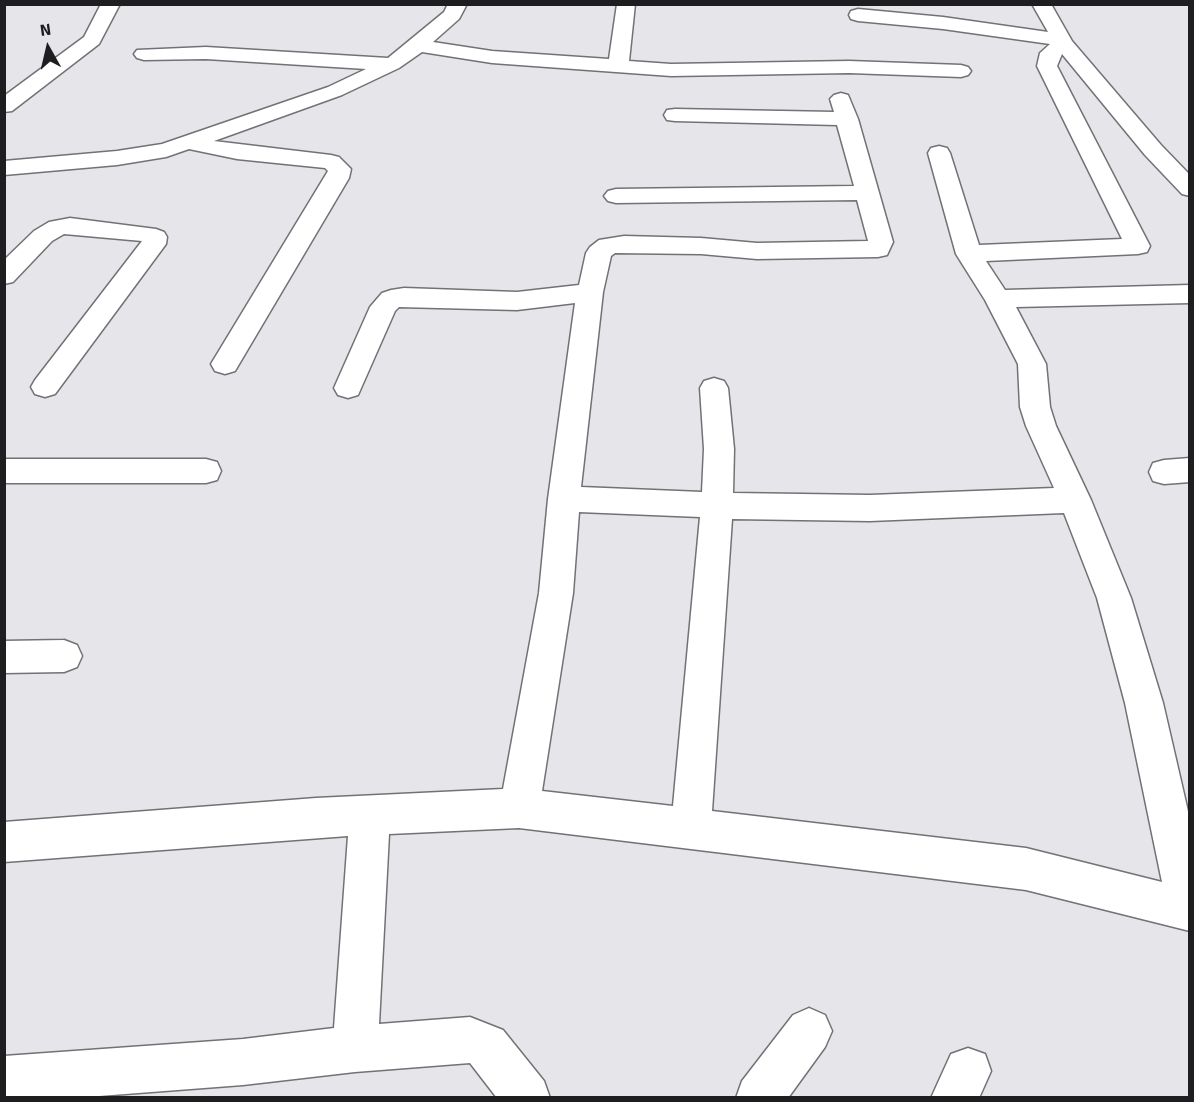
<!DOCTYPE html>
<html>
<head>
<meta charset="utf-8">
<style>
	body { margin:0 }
	#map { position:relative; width:1194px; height:1102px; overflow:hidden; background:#e6e5e9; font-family:Signika,sans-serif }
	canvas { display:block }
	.frame { position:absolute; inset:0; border:6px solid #1e1d1f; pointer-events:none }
	.north { position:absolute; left:18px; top:18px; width:60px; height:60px; -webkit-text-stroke:4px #e6e5e9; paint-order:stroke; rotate:352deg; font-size:16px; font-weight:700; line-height:24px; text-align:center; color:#1e1d1f }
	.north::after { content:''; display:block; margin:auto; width:21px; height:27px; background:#1e1d1f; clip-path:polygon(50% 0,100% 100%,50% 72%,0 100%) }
</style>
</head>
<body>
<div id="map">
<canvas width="1194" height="1102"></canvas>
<div class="frame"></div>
<div class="north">N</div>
</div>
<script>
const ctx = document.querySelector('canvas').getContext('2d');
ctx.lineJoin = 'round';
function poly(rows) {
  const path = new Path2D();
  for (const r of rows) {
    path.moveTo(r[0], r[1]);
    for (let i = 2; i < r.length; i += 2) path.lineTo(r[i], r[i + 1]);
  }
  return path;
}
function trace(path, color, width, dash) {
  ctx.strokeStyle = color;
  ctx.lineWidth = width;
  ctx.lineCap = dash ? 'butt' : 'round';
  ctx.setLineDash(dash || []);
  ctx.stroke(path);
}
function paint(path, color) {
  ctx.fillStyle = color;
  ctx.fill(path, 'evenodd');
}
const minor = poly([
	[101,4,120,4,99,44,12,111,4,112,4,96,84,37,101,4],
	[448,4,467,4,459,19,433,42,492,51,609,59,617,4,635,4,629,61,671,64,849,61,961,65,968,67,971,71,968,75,961,77,849,73,671,76,492,63,422,52,399,68,342,95,214,141,331,155,339,157,351,169,349,178,235,371,225,374,215,371,211,364,328,171,325,168,237,159,189,149,166,157,117,165,4,175,4,161,117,151,162,144,328,87,366,69,206,59,144,60,137,58,134,54,137,50,206,47,388,58,444,12,448,4],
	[1032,4,1051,4,1072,41,1161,145,1190,175,1190,196,1182,194,1145,155,1062,54,1057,66,1150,246,1147,252,1138,254,986,261,1005,290,1190,285,1190,303,1016,307,1046,364,1050,407,1056,426,1091,500,1131,598,1163,703,1190,820,1190,931,1026,890,519,828,389,834,379,1024,470,1017,503,1030,544,1081,550,1098,497,1098,470,1063,355,1072,243,1085,73,1098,4,1098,4,1056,243,1039,334,1028,348,836,4,862,4,822,316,798,503,789,539,593,548,499,575,303,517,310,399,307,395,311,358,395,348,398,338,395,334,388,370,307,382,293,391,290,404,288,517,292,579,285,586,253,590,247,599,240,624,236,701,238,757,243,868,241,857,200,616,203,608,201,604,196,608,191,616,189,854,186,837,125,675,121,667,120,664,115,667,110,675,109,834,112,830,99,834,95,841,93,848,95,858,119,893,242,887,255,878,257,757,259,701,254,615,253,611,256,603,292,581,487,702,492,704,449,700,388,704,381,714,378,724,381,728,388,734,449,733,493,870,495,1054,488,1026,426,1020,407,1018,364,985,300,956,254,928,153,931,148,939,146,947,148,950,153,979,245,1122,239,1037,66,1040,53,1050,44,943,29,858,21,851,19,849,15,851,11,858,9,943,17,1048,32,1032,4],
	[579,512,700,517,673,806,542,791,573,593,579,512],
	[1064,513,1097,598,1125,703,1162,882,1026,848,712,811,732,519,870,521,1064,513],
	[70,218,156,229,164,232,167,237,166,244,55,394,45,397,35,394,31,387,35,380,142,241,64,234,52,241,13,282,4,284,4,260,34,231,49,222,70,218],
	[1190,458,1190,482,1164,484,1153,481,1149,472,1153,463,1164,460,1190,458],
	[4,459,206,459,217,462,221,471,217,480,206,483,4,483,4,459],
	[64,640,77,645,82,656,77,667,64,672,4,673,4,641,64,640],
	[809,1008,825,1015,832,1031,825,1047,788,1098,736,1098,742,1081,793,1015,809,1008],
	[968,1048,985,1054,991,1071,979,1098,931,1098,951,1054,968,1048]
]);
trace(minor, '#727175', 3);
paint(minor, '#fff');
</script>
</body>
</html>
